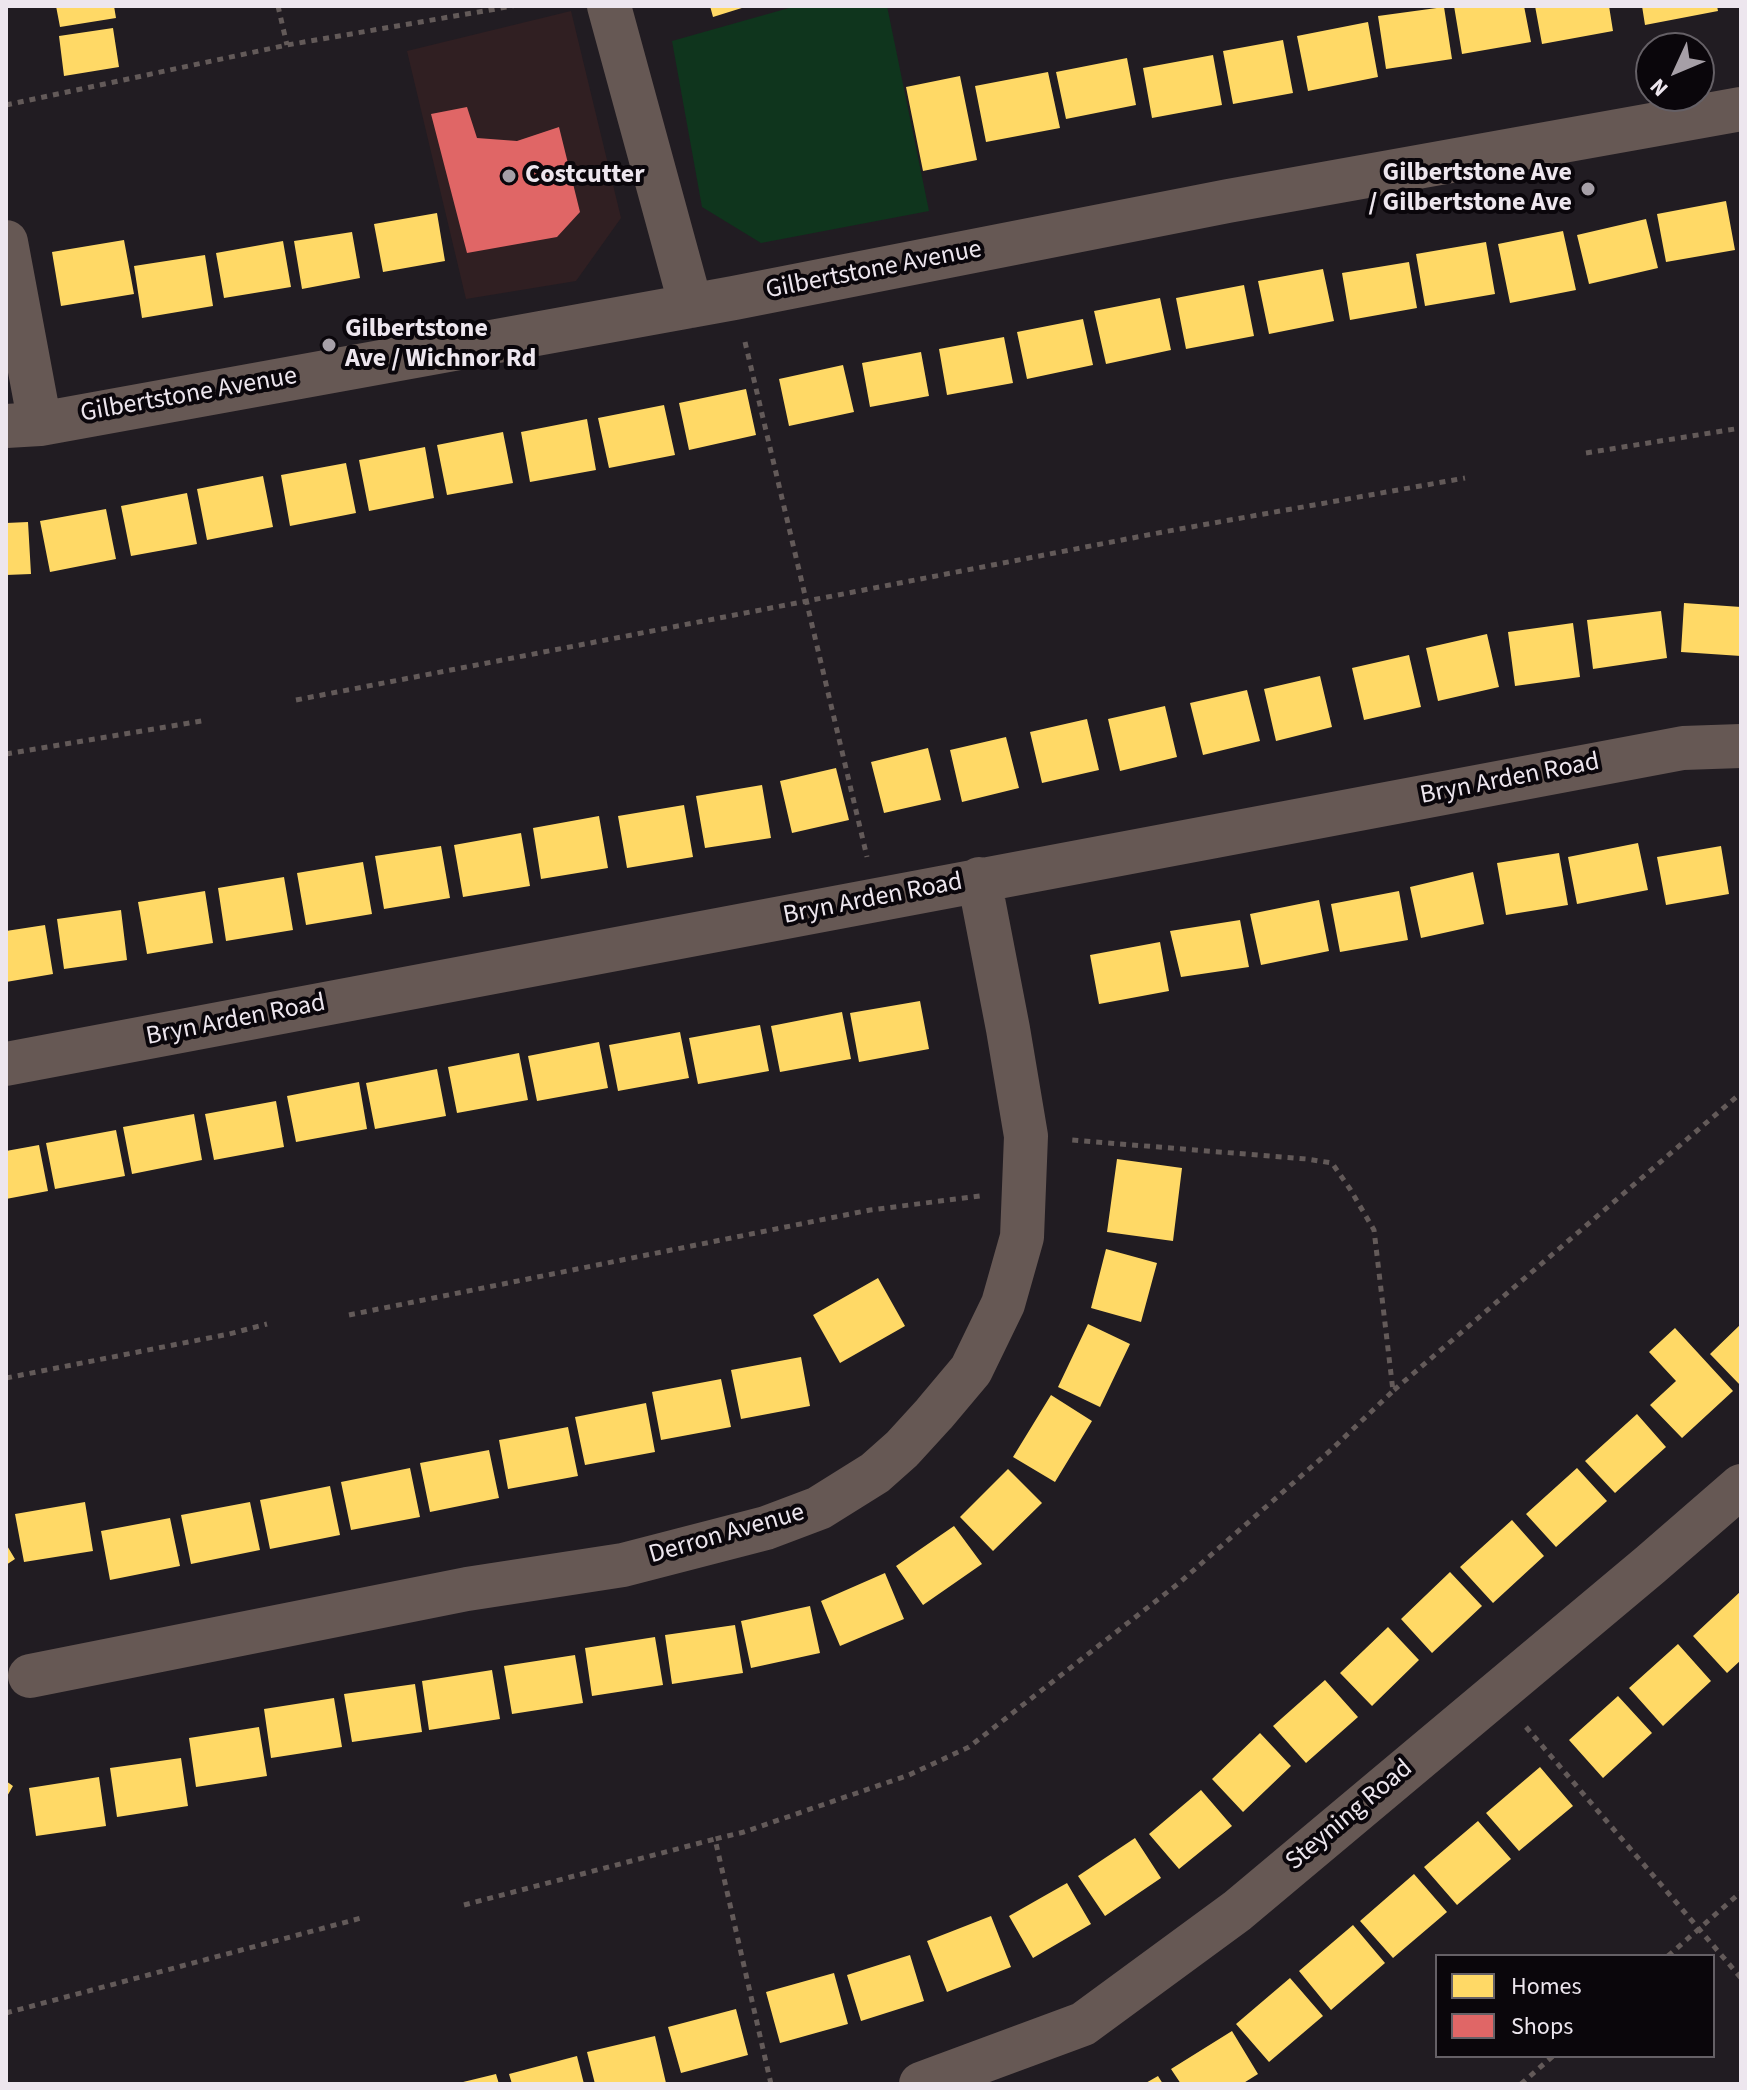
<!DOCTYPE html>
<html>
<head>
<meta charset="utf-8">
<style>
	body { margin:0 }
	#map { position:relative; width:1747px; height:2090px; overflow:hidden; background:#211c22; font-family:"Source Sans 3",sans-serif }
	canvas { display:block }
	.frame { position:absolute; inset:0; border:8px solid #ede6ee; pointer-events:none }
	.legend { position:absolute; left:1435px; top:1954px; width:280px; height:104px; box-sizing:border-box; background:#0a060b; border:2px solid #656066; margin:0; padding:10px 14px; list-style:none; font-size:24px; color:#ede6ee }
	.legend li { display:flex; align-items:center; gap:16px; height:40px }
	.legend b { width:40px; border:2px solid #656066 }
	.north { position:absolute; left:1635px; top:32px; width:80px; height:80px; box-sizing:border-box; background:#0a060b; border:2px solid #656066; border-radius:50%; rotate:226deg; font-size:22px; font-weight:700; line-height:32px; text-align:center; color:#ede6ee }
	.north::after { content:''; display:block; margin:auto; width:28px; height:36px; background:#a69fa7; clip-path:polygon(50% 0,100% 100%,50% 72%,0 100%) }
</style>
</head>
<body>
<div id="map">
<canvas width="1747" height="2090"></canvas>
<div class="frame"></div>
<ul class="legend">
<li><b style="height:22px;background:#ffd966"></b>Homes</li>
<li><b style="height:22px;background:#e06666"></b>Shops</li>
</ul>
<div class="north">N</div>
</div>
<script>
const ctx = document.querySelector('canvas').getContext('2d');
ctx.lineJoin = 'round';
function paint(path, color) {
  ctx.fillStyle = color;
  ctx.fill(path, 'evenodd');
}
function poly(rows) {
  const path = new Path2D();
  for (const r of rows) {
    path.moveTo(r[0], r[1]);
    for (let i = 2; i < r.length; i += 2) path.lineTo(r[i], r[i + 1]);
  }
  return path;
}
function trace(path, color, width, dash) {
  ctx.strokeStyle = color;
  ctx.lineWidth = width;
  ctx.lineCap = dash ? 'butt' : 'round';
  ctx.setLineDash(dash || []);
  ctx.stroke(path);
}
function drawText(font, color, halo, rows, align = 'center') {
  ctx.font = font + ' "Source Sans 3",sans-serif';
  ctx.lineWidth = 8;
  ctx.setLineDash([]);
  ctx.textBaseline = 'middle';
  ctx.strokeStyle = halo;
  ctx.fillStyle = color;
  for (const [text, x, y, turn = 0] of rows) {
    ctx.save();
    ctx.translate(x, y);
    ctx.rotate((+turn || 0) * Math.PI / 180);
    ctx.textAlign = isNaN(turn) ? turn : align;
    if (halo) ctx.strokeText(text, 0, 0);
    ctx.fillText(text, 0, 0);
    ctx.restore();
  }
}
paint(poly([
	[571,11,621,218,576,281,466,299,407,51]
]), '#301f22');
paint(poly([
	[796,6,887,6,929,211,761,243,702,207,672,41]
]), '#0f351d');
paint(poly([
	[56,6,114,6,116,18,60,27],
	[710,6,745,6,745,7,713,17],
	[1454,6,1524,6,1531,42,1462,54],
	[1535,6,1609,6,1613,31,1542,44],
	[1642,6,1717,6,1718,11,1645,25],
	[1444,7,1452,59,1386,69,1378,16],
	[1368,22,1378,77,1308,91,1297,36],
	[113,28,119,67,64,76,59,36],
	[1283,40,1293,93,1233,104,1223,51],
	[1213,55,1222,105,1152,118,1143,68],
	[1127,58,1136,105,1066,119,1056,72],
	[1048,72,1060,128,986,142,975,86],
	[960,76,977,160,923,171,906,87],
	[1726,201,1735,250,1666,262,1657,214],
	[437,213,445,261,383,272,374,224],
	[1646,219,1658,268,1589,284,1577,235],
	[1563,231,1576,290,1510,303,1498,244],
	[352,232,360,278,302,289,294,241],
	[124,240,134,294,61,306,52,252],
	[283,241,291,287,224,298,216,253],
	[1486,242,1495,294,1425,306,1416,254],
	[205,255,213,306,142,318,134,266],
	[1409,262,1417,308,1350,320,1342,273],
	[1323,269,1334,321,1269,334,1258,281],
	[1244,285,1254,336,1186,349,1176,298],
	[1160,298,1171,350,1106,364,1094,311],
	[1083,319,1093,365,1027,379,1017,332],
	[1004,337,1013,383,947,395,939,349],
	[921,352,929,396,870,407,862,363],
	[843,365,854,412,789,426,779,379],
	[746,389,756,435,689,450,679,403],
	[664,405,675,455,609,468,598,418],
	[587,419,596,470,530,482,521,432],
	[503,432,513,483,447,495,437,445],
	[425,447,434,498,369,511,359,460],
	[346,463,356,513,290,526,281,475],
	[263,476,273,527,207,540,197,489],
	[187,493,197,544,131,556,121,506],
	[106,509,116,559,50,572,40,521],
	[28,522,31,574,6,575,6,523],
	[1684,603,1741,607,1741,656,1681,652],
	[1661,611,1667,658,1593,669,1587,620],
	[1573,623,1580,677,1515,686,1508,632],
	[1487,634,1499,687,1438,701,1426,648],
	[1409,655,1421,707,1364,720,1352,668],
	[1320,676,1332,727,1276,741,1264,689],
	[1247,690,1260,741,1203,755,1190,703],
	[1165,706,1177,757,1120,771,1108,719],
	[1087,719,1099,770,1042,783,1030,732],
	[1006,737,1019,788,962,802,950,750],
	[928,748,941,800,884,813,871,762],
	[836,768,849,820,792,833,780,781],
	[762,785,771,838,705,848,696,796],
	[684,805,693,857,627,868,618,816],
	[599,816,608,868,541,879,533,828],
	[521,833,530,886,463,897,454,845],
	[1638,843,1648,890,1577,904,1568,857],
	[441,846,450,898,384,909,375,856],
	[1721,846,1729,894,1666,905,1657,857],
	[1559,853,1568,905,1506,915,1497,863],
	[363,862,372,914,306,925,297,873],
	[1473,872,1484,924,1421,938,1410,887],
	[284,877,293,930,226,941,218,888],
	[205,891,213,943,147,954,138,902],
	[1399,891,1408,940,1340,952,1331,904],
	[1319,900,1329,951,1261,965,1250,914],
	[121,910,127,960,64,969,57,919],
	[1240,920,1249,967,1181,977,1170,931],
	[45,925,53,974,6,982,6,931],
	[1160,942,1169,991,1099,1004,1090,955],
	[920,1001,929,1049,859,1062,850,1013],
	[842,1012,851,1059,780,1072,771,1026],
	[760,1025,769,1071,698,1084,689,1038],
	[680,1032,689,1078,618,1091,609,1045],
	[599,1042,608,1088,537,1101,528,1056],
	[519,1053,528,1100,457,1113,448,1067],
	[437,1069,446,1116,375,1129,366,1083],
	[359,1082,367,1129,296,1142,287,1096],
	[276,1101,284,1147,214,1160,205,1114],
	[194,1114,202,1160,132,1174,123,1127],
	[116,1130,125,1176,55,1189,46,1143],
	[39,1145,48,1191,6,1199,6,1151],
	[1117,1159,1182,1168,1173,1241,1107,1232],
	[1106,1249,1157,1263,1141,1322,1091,1308],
	[878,1278,905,1326,840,1363,813,1315],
	[1088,1324,1130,1344,1100,1407,1058,1387],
	[1741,1324,1741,1386,1710,1354],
	[1675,1328,1733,1391,1682,1438,1650,1405,1676,1381,1649,1352],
	[801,1357,810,1406,741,1419,731,1370],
	[721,1379,731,1427,661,1440,652,1392],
	[1051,1395,1092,1421,1055,1482,1013,1457],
	[646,1403,655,1452,585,1465,575,1417],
	[1637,1414,1666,1447,1615,1493,1585,1461],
	[568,1427,578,1476,508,1489,499,1440],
	[489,1450,499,1498,430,1512,420,1463],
	[410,1468,420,1517,351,1530,341,1482],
	[1577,1468,1607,1501,1556,1547,1526,1514],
	[1008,1469,1042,1503,993,1551,960,1517],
	[330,1486,340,1535,270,1549,260,1500],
	[85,1502,93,1551,24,1562,15,1514],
	[250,1502,260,1550,191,1564,181,1515],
	[170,1518,180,1566,110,1580,101,1531],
	[1512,1520,1544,1556,1493,1603,1460,1567],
	[954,1526,982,1564,923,1605,896,1566],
	[6,1544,15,1559,6,1565],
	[1450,1572,1482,1606,1432,1653,1401,1619],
	[885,1573,904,1619,840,1646,821,1601],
	[1741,1591,1741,1660,1727,1673,1693,1636],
	[810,1606,820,1653,751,1668,741,1621],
	[735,1625,743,1673,672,1684,665,1635],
	[1388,1627,1419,1660,1372,1706,1340,1673],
	[655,1637,663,1685,592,1696,585,1648],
	[1678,1644,1711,1681,1663,1726,1629,1688],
	[575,1655,583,1703,512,1714,504,1666],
	[492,1670,500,1719,429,1730,422,1681],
	[1325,1680,1358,1717,1306,1763,1273,1726],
	[415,1684,422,1732,352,1742,344,1694],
	[1618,1696,1652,1733,1603,1778,1569,1740],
	[334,1698,342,1747,271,1758,264,1709],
	[259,1727,267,1776,196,1787,189,1738],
	[1260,1733,1291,1766,1243,1812,1212,1779],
	[181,1758,188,1806,117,1817,110,1768],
	[1540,1767,1573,1806,1519,1851,1486,1813],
	[99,1777,106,1826,36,1836,29,1788],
	[6,1781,13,1786,6,1798],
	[1201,1790,1232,1826,1179,1869,1149,1834],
	[1478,1821,1511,1859,1457,1905,1424,1867],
	[1135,1838,1161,1878,1105,1916,1078,1876],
	[1414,1874,1447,1912,1393,1958,1360,1921],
	[1067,1883,1091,1924,1033,1958,1009,1916],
	[991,1916,1011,1967,947,1992,927,1941],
	[1353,1925,1385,1963,1331,2010,1299,1971],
	[910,1955,924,2001,861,2021,847,1975],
	[834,1973,848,2024,780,2043,766,1992],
	[1290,1978,1323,2016,1269,2062,1236,2024],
	[736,2009,748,2055,681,2073,668,2027],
	[1232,2031,1258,2074,1242,2084,1181,2084,1171,2069],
	[655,2036,666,2083,595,2084,587,2052],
	[577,2056,584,2084,512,2084,509,2074],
	[496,2074,499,2084,459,2084,459,2083],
	[1158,2076,1163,2084,1144,2084]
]), '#ffd966');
paint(poly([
	[467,107,477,138,517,141,559,127,580,212,557,237,467,253,431,114]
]), '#e06666');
trace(poly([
	[278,6,287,45],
	[6,105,287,45,513,6],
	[745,342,867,857],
	[1586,453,1741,428],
	[296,700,1163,532,1465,478],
	[6,754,207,720],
	[349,1315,870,1210,980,1196],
	[6,1378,229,1334,267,1324],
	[1394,1390,1741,1093],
	[1526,1727,1741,1978],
	[464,1905,715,1839],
	[1668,1956,1741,1892],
	[6,2013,365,1917],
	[771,2084,715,1839,744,1832,909,1775,969,1747,1179,1583,1332,1449,1393,1391,1374,1230,1350,1189,1332,1163,1307,1159,1071,1140],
	[1521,2084,1553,2056]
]), '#635a59', 5, [6, 6]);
trace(poly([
	[609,6,691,306],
	[6,242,40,424],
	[6,426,40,424,734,298,1228,201,1741,109],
	[6,1064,1683,748,1741,746],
	[30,1676,467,1589,623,1565,766,1528,819,1508,875,1473,902,1449,934,1414,971,1370,1003,1304,1022,1237,1026,1136,1008,1029,979,879],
	[921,2084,1083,2024,1237,1911,1650,1565,1741,1486]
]), '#665854', 44);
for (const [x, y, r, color] of [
	[509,176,8,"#a69fa7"],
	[1588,189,8,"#a69fa7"],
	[329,345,8,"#a69fa7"]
]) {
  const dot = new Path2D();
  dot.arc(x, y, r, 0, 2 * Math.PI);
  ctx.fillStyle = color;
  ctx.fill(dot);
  trace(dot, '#0a060b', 3);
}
drawText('bold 26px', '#ede6ee', '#0a060b', [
	["Gilbertstone Ave",1572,174,"right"],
	["/ Gilbertstone Ave",1572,204,"right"],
	["Costcutter",525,176],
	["Gilbertstone",345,330],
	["Ave / Wichnor Rd",345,360]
], 'left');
drawText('26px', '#ede6ee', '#0a060b', [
	["Gilbertstone Avenue",874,271,-11],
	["Gilbertstone Avenue",189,396,-10],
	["Bryn Arden Road",1510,780,-11],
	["Bryn Arden Road",873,900,-11],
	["Bryn Arden Road",236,1021,-11],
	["Derron Avenue",727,1535,-16],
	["Steyning Road",1350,1816,-40]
]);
</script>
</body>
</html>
